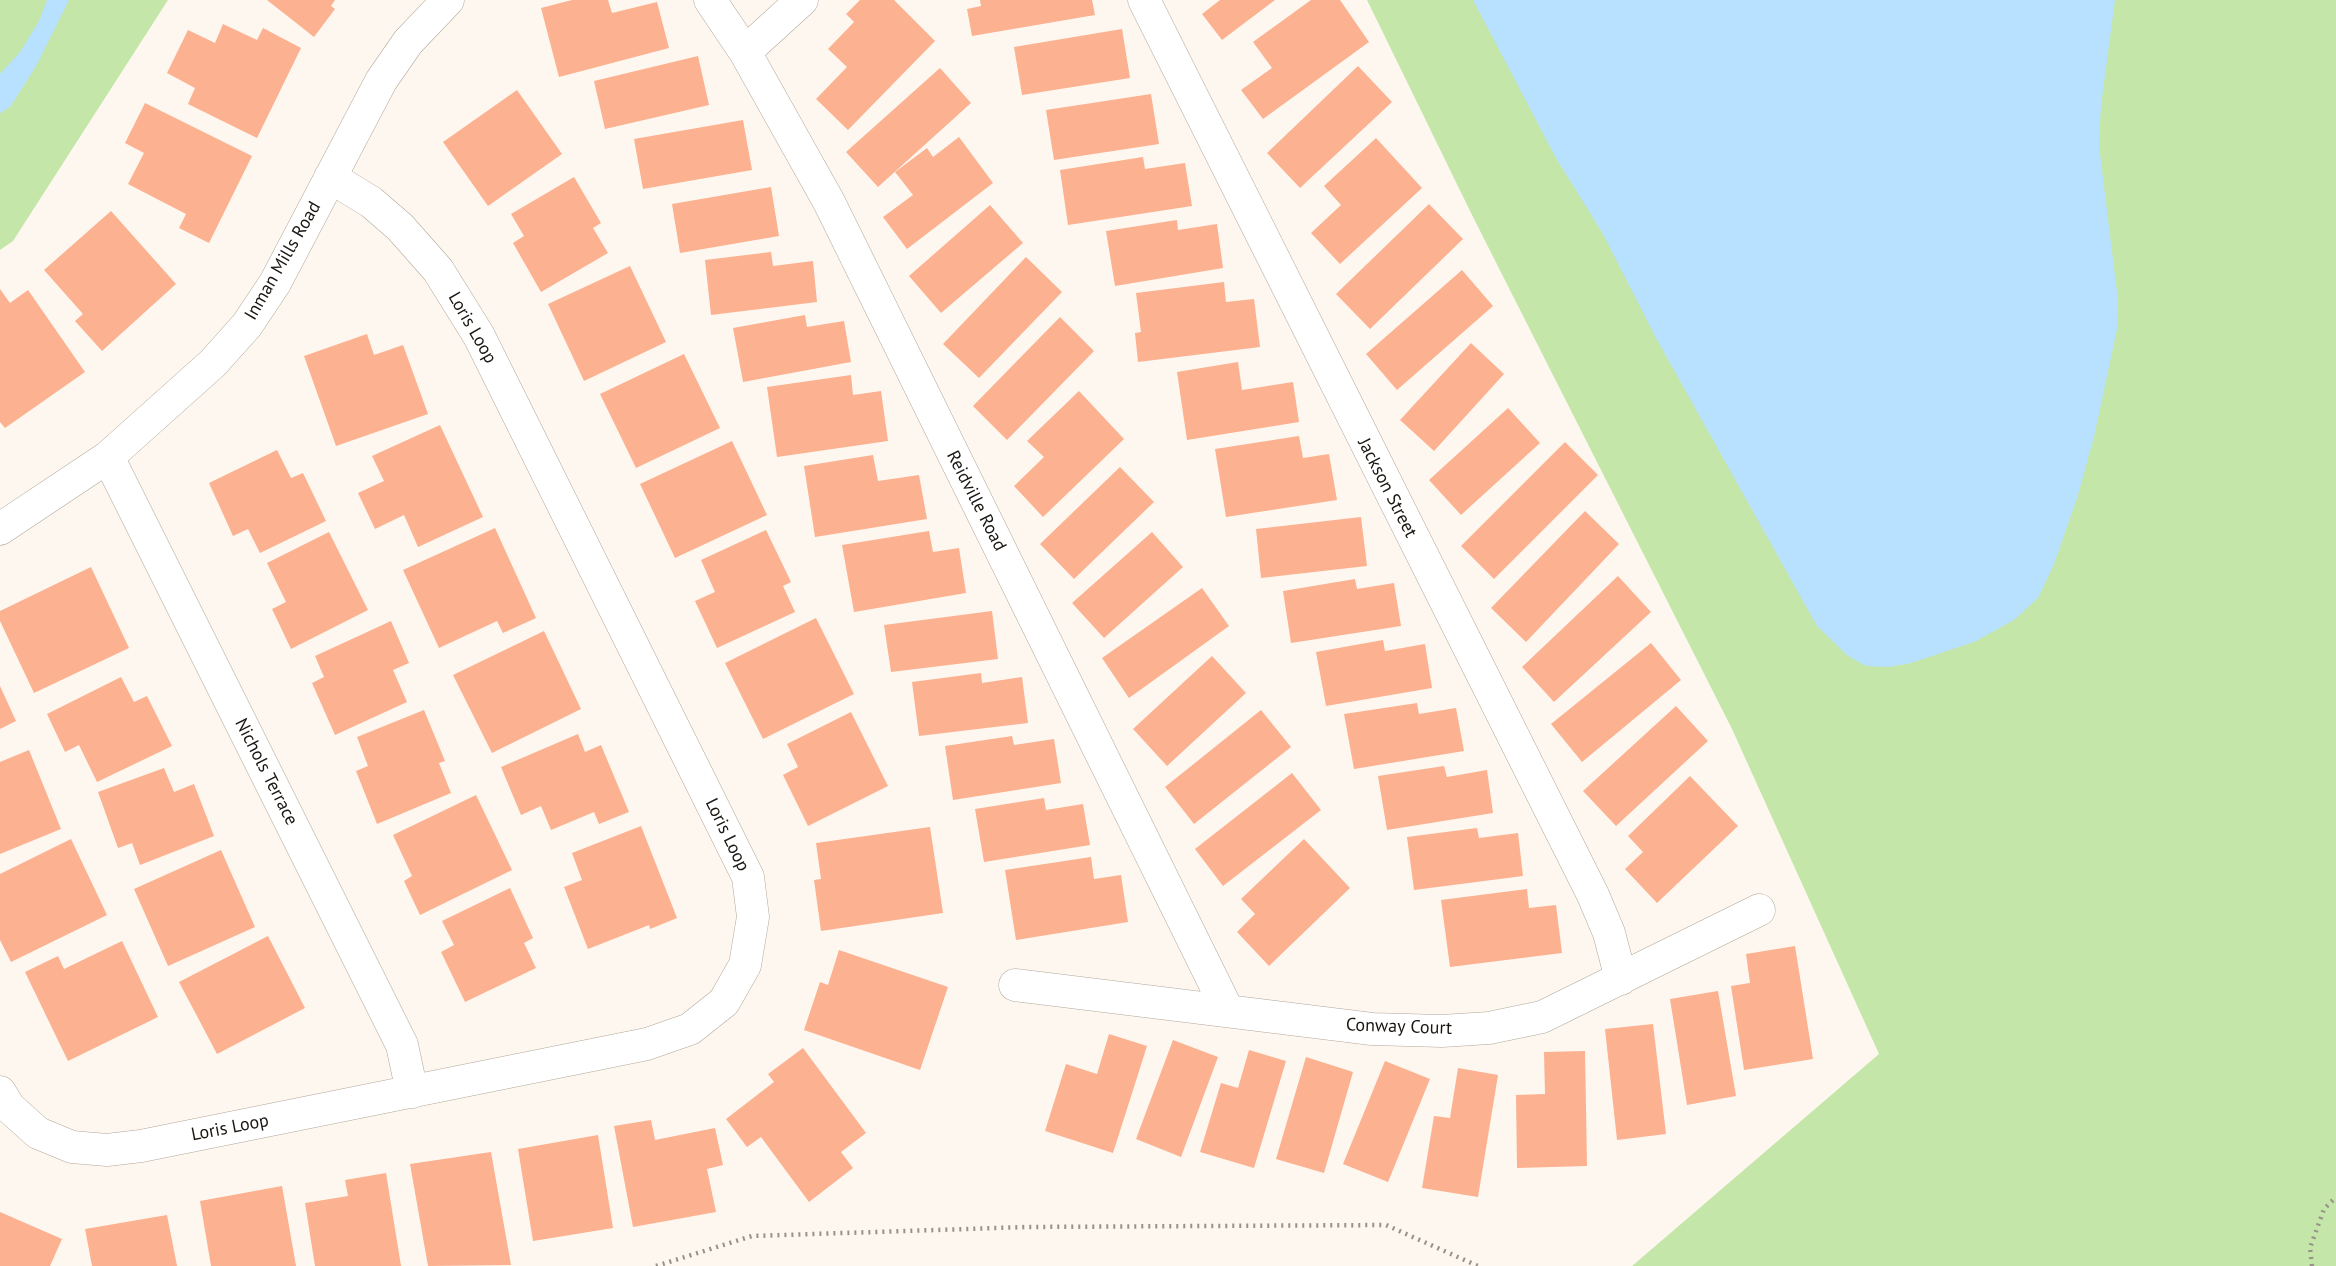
<!DOCTYPE html>
<html>
<head>
<meta charset="utf-8">
<style>
	body { margin:0 }
	canvas { display:block; background:#fef7ef }
</style>
</head>
<body>
<canvas width="2336" height="1266"></canvas>
<script>
const ctx = document.querySelector('canvas').getContext('2d');
ctx.lineJoin = 'round';
function paint(path, color) {
  ctx.fillStyle = color;
  ctx.fill(path, 'evenodd');
}
function poly(rows) {
  const path = new Path2D();
  for (const r of rows) {
    path.moveTo(r[0], r[1]);
    for (let i = 2; i < r.length; i += 2) path.lineTo(r[i], r[i + 1]);
  }
  return path;
}
function trace(path, color, width, dash) {
  ctx.strokeStyle = color;
  ctx.lineWidth = width;
  ctx.lineCap = dash ? 'butt' : 'round';
  ctx.setLineDash(dash || []);
  ctx.stroke(path);
}
function drawText(font, color, halo, rows, align = 'center') {
  ctx.font = font + ' "PT Sans",sans-serif';
  ctx.lineWidth = 5;
  ctx.setLineDash([]);
  ctx.textBaseline = 'middle';
  ctx.strokeStyle = halo;
  ctx.fillStyle = color;
  for (const [text, x, y, turn = 0] of rows) {
    ctx.save();
    ctx.translate(x, y);
    ctx.rotate((+turn || 0) * Math.PI / 180);
    ctx.textAlign = isNaN(turn) ? turn : align;
    if (halo) ctx.strokeText(text, 0, 0);
    ctx.fillText(text, 0, 0);
    ctx.restore();
  }
}
paint(poly([
	[0,0,168,0,13,241,0,250],
	[1367,0,2336,0,2336,1266,1632,1266,1879,1054,1732,729,1473,217]
]), '#c4e7a9');
paint(poly([
	[47,0,69,0,36,66,10,107,0,113,0,74,20,52,39,21],
	[1473,0,2115,0,2101,105,2099,146,2118,300,2117,329,2094,437,2077,498,2054,564,2038,598,2014,620,1974,642,1911,663,1888,667,1866,666,1848,656,1817,626,1656,338,1603,234,1556,158]
]), '#b8e0ff');
paint(poly([
	[267,0,335,0,331,6,335,9,314,37],
	[572,0,608,0,612,13,657,2,669,48,559,77,541,8],
	[860,0,894,0,935,41,848,130,816,99,847,67,828,49,854,22,846,14],
	[980,0,1092,0,1095,15,972,36,967,9,981,6],
	[1220,0,1275,0,1222,40,1202,14],
	[1311,0,1340,0,1369,42,1263,119,1241,90,1272,68,1253,42],
	[223,24,257,40,263,28,301,48,257,138,188,104,195,88,167,73,188,30,215,43],
	[1122,29,1130,78,1022,95,1014,47],
	[698,56,709,105,605,129,594,81],
	[1358,66,1392,102,1300,188,1267,153],
	[940,68,971,103,878,187,846,152],
	[517,90,562,154,488,206,443,142],
	[1151,94,1159,144,1054,160,1046,110],
	[145,103,252,156,209,243,179,228,186,214,128,184,144,153,125,143],
	[743,120,752,170,643,189,634,139],
	[959,137,993,183,907,249,883,217,913,195,895,172,927,148,933,157],
	[1376,138,1422,188,1340,264,1311,233,1341,205,1324,186],
	[1143,157,1145,169,1185,163,1192,206,1068,225,1060,170],
	[574,177,601,223,593,228,608,253,541,292,513,243,524,236,511,214],
	[771,187,779,236,680,253,672,204],
	[1429,204,1463,239,1370,329,1336,294],
	[990,205,1023,243,941,313,909,276],
	[111,211,176,284,102,351,75,321,83,314,44,270],
	[1177,220,1178,230,1217,224,1223,268,1115,286,1106,231],
	[771,252,773,266,813,261,817,302,711,315,705,260],
	[1026,257,1062,292,979,378,943,344],
	[630,266,666,342,584,381,548,304],
	[1462,270,1493,306,1397,390,1366,354],
	[1224,282,1226,302,1254,299,1260,347,1138,362,1135,333,1141,332,1136,293],
	[0,289,10,303,28,290,85,372,5,428,0,422],
	[805,315,807,327,844,321,851,362,743,382,733,328],
	[1060,317,1094,351,1007,440,973,406],
	[367,334,374,355,403,345,428,414,336,446,304,356],
	[1471,343,1504,374,1434,451,1400,420],
	[684,354,720,428,636,468,600,394],
	[1238,362,1242,390,1293,382,1299,422,1187,440,1177,372],
	[851,375,853,395,881,391,888,441,777,457,767,387],
	[1079,391,1124,439,1043,517,1014,486,1044,457,1027,441],
	[1508,408,1540,443,1461,515,1429,480],
	[440,425,483,517,418,547,404,515,375,529,358,493,384,481,372,456],
	[1299,436,1303,458,1329,454,1337,500,1226,517,1215,449],
	[732,441,767,515,675,558,640,484],
	[1565,442,1598,475,1494,579,1461,546],
	[277,450,291,478,303,473,326,521,260,553,248,529,233,536,209,483],
	[873,455,878,481,919,475,927,519,815,537,804,466],
	[1120,467,1154,502,1074,579,1040,544],
	[1585,511,1619,544,1526,642,1491,608],
	[1361,517,1367,566,1261,578,1256,529],
	[495,528,536,618,503,633,497,621,439,648,403,570],
	[766,530,791,582,783,586,795,612,717,648,695,601,715,592,701,560],
	[929,531,933,552,959,548,966,593,854,612,842,545],
	[329,532,368,610,291,649,272,609,286,602,267,563],
	[1152,532,1183,567,1104,638,1072,603],
	[91,567,129,648,34,693,0,621,0,611],
	[1618,576,1651,612,1554,702,1522,667],
	[1355,579,1357,589,1394,583,1401,626,1291,643,1283,591],
	[1202,588,1229,626,1129,698,1102,658],
	[992,611,998,659,891,672,884,625],
	[816,618,854,694,763,739,725,663],
	[391,621,409,663,393,670,407,702,335,735,312,683,324,677,315,656],
	[544,631,581,709,492,753,453,675],
	[1383,640,1385,651,1425,644,1432,688,1326,706,1316,652],
	[1651,643,1681,680,1582,762,1551,724],
	[1212,656,1246,693,1167,766,1133,729],
	[981,673,982,683,1022,677,1028,723,919,736,912,682],
	[121,677,134,702,147,696,172,746,97,782,79,745,65,752,47,714],
	[0,686,16,721,0,729],
	[1417,703,1419,714,1456,708,1464,751,1354,769,1344,714],
	[1676,706,1708,741,1616,826,1583,791],
	[424,710,445,761,439,763,451,793,377,824,356,771,368,766,357,737],
	[1261,710,1291,747,1194,824,1165,787],
	[851,712,888,786,808,826,783,775,798,767,787,744],
	[578,734,585,752,601,745,629,812,599,824,594,812,551,830,541,806,521,815,501,767],
	[1012,736,1014,745,1054,739,1061,783,953,800,945,746],
	[29,750,61,829,0,854,0,762],
	[1444,766,1447,777,1487,770,1493,813,1387,830,1378,776],
	[164,768,174,792,194,784,214,836,140,865,132,843,118,848,98,792],
	[1292,773,1321,810,1223,886,1195,849],
	[1690,776,1738,826,1657,903,1625,869,1643,852,1628,836],
	[476,795,512,870,420,915,404,881,412,876,393,835],
	[1044,798,1046,810,1083,804,1090,845,984,862,975,809],
	[641,826,677,918,650,929,649,925,588,949,564,887,582,880,572,853],
	[930,827,943,913,821,931,814,880,821,879,816,843],
	[1477,828,1479,838,1518,833,1523,876,1414,890,1407,837],
	[71,839,107,915,11,962,0,940,0,874],
	[1304,839,1350,888,1269,966,1237,932,1255,914,1241,899],
	[221,850,255,927,168,966,134,889],
	[1091,857,1094,879,1121,875,1128,922,1016,940,1005,870],
	[510,888,533,938,524,943,536,968,465,1002,441,952,454,945,442,921],
	[1527,889,1529,908,1556,905,1562,953,1450,967,1441,900],
	[268,936,305,1008,217,1054,179,982],
	[122,941,158,1017,68,1061,25,972,58,956,64,969],
	[1795,946,1813,1059,1744,1070,1731,986,1750,983,1746,954],
	[839,950,948,987,920,1070,804,1030,820,982,828,985],
	[1718,991,1736,1096,1687,1105,1670,999],
	[1653,1024,1666,1134,1617,1140,1605,1029],
	[1109,1034,1147,1046,1113,1153,1045,1131,1066,1064,1097,1074],
	[1173,1040,1218,1057,1181,1157,1136,1139],
	[803,1048,866,1133,841,1152,853,1168,809,1202,761,1137,747,1147,726,1119,774,1082,768,1074],
	[1249,1050,1286,1061,1254,1168,1200,1152,1221,1083,1238,1088],
	[1585,1051,1587,1166,1517,1168,1516,1095,1545,1094,1544,1052],
	[1306,1057,1353,1072,1324,1173,1276,1159],
	[1385,1061,1430,1079,1388,1182,1343,1164],
	[1458,1068,1498,1075,1478,1197,1422,1188,1434,1116,1450,1118],
	[651,1120,655,1140,715,1128,723,1165,707,1169,716,1212,633,1227,614,1126],
	[598,1135,613,1228,533,1241,518,1149],
	[491,1152,511,1265,428,1266,410,1164],
	[386,1173,401,1266,315,1266,305,1203,348,1196,345,1180],
	[282,1186,296,1266,211,1266,200,1201],
	[0,1212,62,1239,50,1266,0,1266],
	[167,1215,177,1266,92,1266,85,1229]
]), '#fcb190');
const street = poly([
	[710,0,745,52,829,202,1228,1011],
	[1144,0,1593,895,1609,933,1621,979],
	[745,52,802,0],
	[108,457,402,1045,412,1092],
	[0,529,108,457,213,363,247,325,275,283,381,81,408,42,448,0],
	[1015,985,1372,1029,1442,1031,1489,1028,1542,1017,1759,910],
	[0,1092,9,1107,38,1133,72,1147,107,1150,141,1146,647,1044,690,1029,724,1002,745,965,753,917,748,877,479,336,438,270,400,227,371,202,330,177]
]);
trace(street, '#b2a79b', 33);
trace(poly([
	[656,1266,752,1236,1027,1227,1386,1225,1478,1266],
	[2312,1266,2310,1248,2324,1209,2336,1197]
]), '#97918b', 4.5, [2, 5]);
trace(street, '#fff', 32);
drawText('18px', '#1a1612', '#fff', [
	["Inman Mills Road",283,261,-60],
	["Loris Loop",472,328,60],
	["Jackson Street",1387,488,63],
	["Reidville Road",976,501,63],
	["Nichols Terrace",266,772,63],
	["Loris Loop",727,835,64],
	["Conway Court",1399,1027,2],
	["Loris Loop",230,1128,-11]
]);
</script>
</body>
</html>
